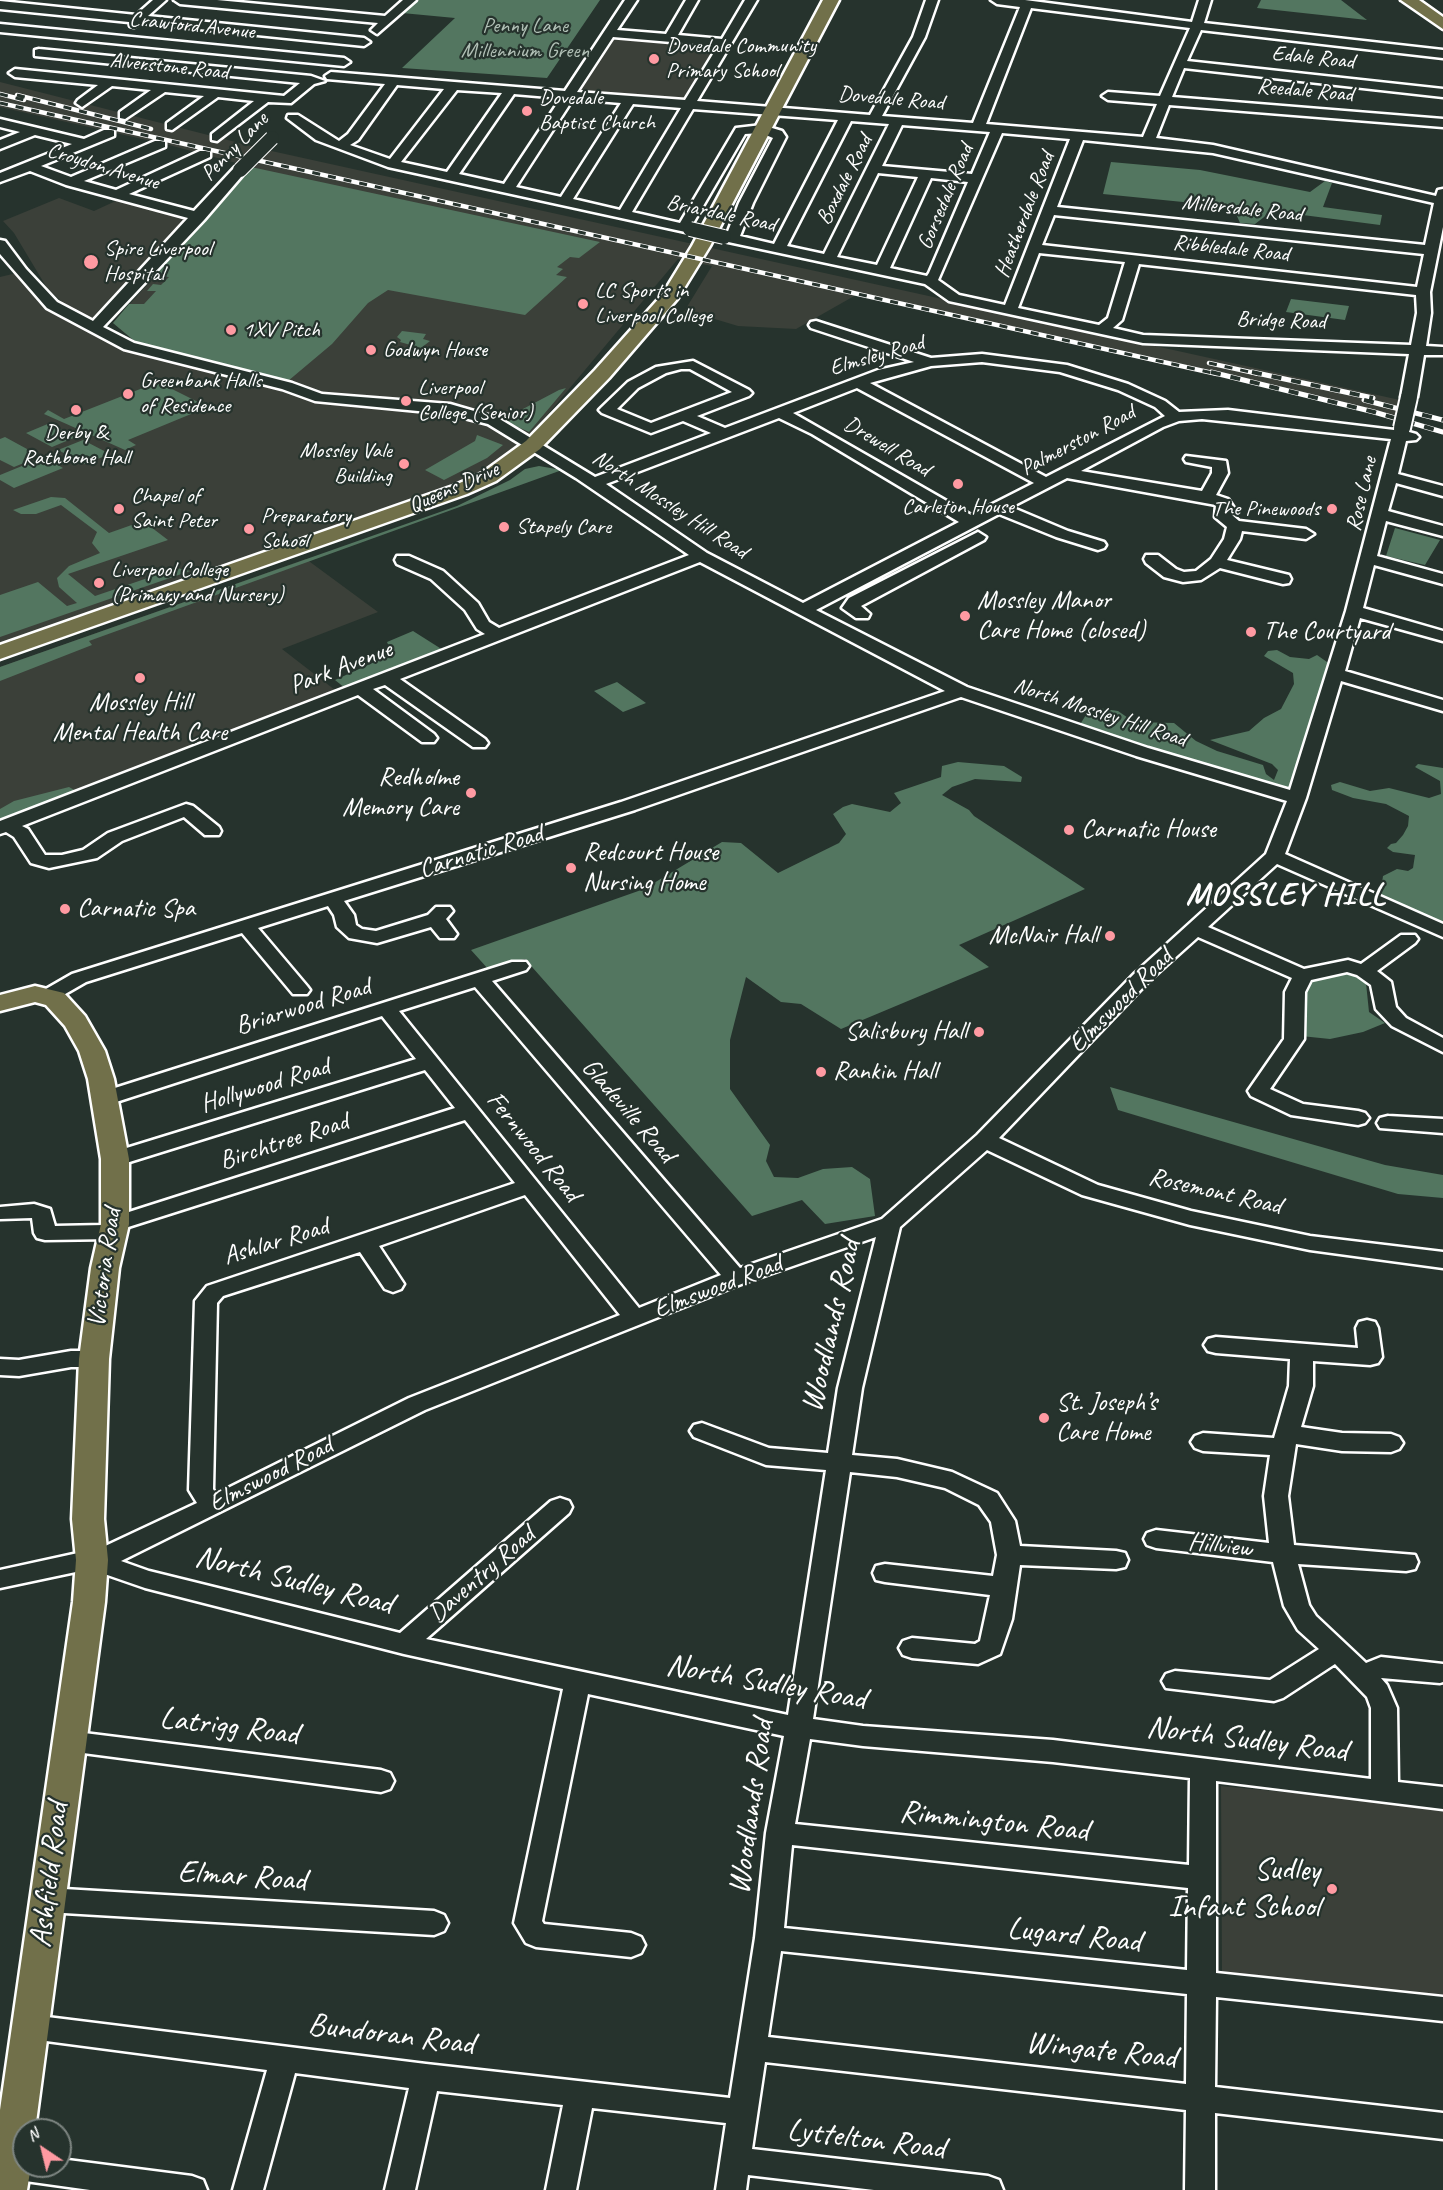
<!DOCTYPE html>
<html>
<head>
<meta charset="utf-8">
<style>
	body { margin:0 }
	#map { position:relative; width:1443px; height:2190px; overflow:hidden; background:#26332d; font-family:Caveat,sans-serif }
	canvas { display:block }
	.north { position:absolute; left:12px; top:2118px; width:60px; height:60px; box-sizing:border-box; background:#26332d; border:2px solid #7d8581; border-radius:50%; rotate:325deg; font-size:16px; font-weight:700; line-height:24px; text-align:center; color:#fff }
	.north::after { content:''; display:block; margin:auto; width:21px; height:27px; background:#ff9aa2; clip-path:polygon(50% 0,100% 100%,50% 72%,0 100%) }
</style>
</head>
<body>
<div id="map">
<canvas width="1443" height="2190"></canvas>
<div class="north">N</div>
</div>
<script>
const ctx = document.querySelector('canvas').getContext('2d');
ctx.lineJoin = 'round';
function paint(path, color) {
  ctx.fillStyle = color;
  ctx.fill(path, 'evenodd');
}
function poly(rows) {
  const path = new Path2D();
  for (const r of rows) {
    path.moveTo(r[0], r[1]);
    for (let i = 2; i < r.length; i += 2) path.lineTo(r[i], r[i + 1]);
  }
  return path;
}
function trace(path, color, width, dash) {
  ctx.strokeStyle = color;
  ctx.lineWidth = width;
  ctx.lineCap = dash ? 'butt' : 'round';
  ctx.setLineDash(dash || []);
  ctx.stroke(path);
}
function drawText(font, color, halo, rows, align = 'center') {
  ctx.font = font + ' Caveat,sans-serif';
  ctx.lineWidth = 4.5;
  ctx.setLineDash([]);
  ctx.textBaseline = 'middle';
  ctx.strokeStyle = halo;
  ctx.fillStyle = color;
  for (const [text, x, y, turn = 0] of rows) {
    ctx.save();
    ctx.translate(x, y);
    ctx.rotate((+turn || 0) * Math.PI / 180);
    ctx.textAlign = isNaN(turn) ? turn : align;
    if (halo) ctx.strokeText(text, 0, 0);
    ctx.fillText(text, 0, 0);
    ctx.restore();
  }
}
paint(poly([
	[615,36,718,44,683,99,578,91],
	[0,82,267,150,1400,400,1393,420,1330,402,856,295,796,329,738,326,708,317,704,320,682,315,712,266,678,259,533,432,524,438,533,445,489,477,0,652,0,277,21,272,52,305,129,346,291,383,137,343,113,323,251,167,169,145,0,107],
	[59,198,94,211,120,199,192,219,98,317,88,318,73,312,47,288,14,233,3,221],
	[306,559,378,612,282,649,335,690,0,822,0,667],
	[1221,1786,1443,1807,1443,1996,1222,1972]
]), '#3b4039');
paint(poly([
	[416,0,600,0,547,78,402,68,455,18,402,13],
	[1261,0,1341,0,1367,20,1257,8],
	[1111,162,1200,170,1310,192,1325,181,1332,183,1323,207,1382,215,1380,225,1272,211,1255,224,1240,223,1233,207,1103,194],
	[251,167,600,242,579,258,570,257,557,267,563,269,556,275,567,277,525,315,388,290,368,303,332,344,288,381,137,343,113,323,129,304,144,304,156,291,147,291,153,284,161,285,169,277,154,276],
	[1291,299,1349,306,1345,320,1286,312],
	[402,331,426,334,423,339,430,341,421,348,400,342,401,340,397,337],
	[158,382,208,407,128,440,136,445,125,450,44,414,48,410,64,419],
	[566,388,529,432,502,420,559,390],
	[50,423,76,437,52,447,26,433],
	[477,435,503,445,487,458,444,480,425,470,475,441],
	[5,437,38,455,41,456,14,467,0,460,0,439],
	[83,440,110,454,85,464,58,450],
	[44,457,63,468,14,488,0,480,0,475],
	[539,466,562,470,89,641,92,645,0,681,0,667,457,506,510,480,525,469],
	[51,497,65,498,109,533,143,521,168,540,68,574,95,596,177,568,190,571,0,637,0,595,38,582,67,606,77,603,59,587,57,578,69,566,100,553,92,543,97,532,61,505,36,514,21,514,13,510],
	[1395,528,1440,540,1425,565,1386,556],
	[413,631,443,650,345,688,335,680,392,654,387,642],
	[1277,650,1290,657,1309,659,1317,655,1347,676,1289,788,1284,789,1289,793,1079,726,1091,707,1118,711,1134,722,1174,723,1196,741,1217,751,1263,765,1266,774,1274,780,1278,770,1272,764,1210,740,1249,731,1264,718,1281,709,1294,684,1293,673,1264,656,1268,651],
	[617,682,646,703,623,712,594,691],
	[958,762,1004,766,1022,777,1021,782,975,779,952,787,942,795,969,810,974,816,1085,889,959,945,989,967,841,1029,801,1004,781,1002,746,977,730,1040,730,1089,770,1145,766,1161,774,1177,798,1178,823,1169,852,1167,870,1179,875,1216,825,1224,802,1200,752,1216,525,959,489,970,471,950,644,889,722,842,741,843,778,873,839,843,846,834,833,814,843,807,852,804,890,812,901,803,894,793,941,777,942,766],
	[1418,764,1443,768,1443,924,1423,920,1380,897,1383,876,1397,869,1408,871,1413,868,1415,855,1393,852,1387,848,1391,844,1396,843,1403,835,1408,826,1409,816,1386,804,1353,798,1332,790,1331,785,1340,782,1370,791,1389,788,1429,798,1441,794,1440,781,1415,767],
	[69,787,76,791,0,822,0,809,14,801],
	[1326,972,1345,972,1358,976,1366,983,1369,1012,1385,1023,1363,1032,1330,1039,1301,1036,1305,1016,1304,995,1310,981],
	[1110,1087,1385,1165,1443,1175,1443,1198,1398,1194,1118,1110]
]), '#537660');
const minor = poly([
	[153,0,166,0,148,16,364,38,370,42,364,46,141,23,134,27,130,26,129,22,0,9,0,1,136,15,153,0],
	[174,0,217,0,385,16,403,0,416,0,377,34,371,30,378,23,180,4,174,0],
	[625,0,637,0,617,30,666,34,686,0,698,0,678,35,722,39,745,0,757,0,697,101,870,115,913,37,926,0,938,0,925,37,882,116,973,123,1020,7,997,4,991,0,1025,0,1192,22,1199,0,1211,0,1204,23,1443,50,1443,58,1201,30,1187,61,1443,89,1443,97,1184,68,1172,97,1443,119,1443,127,1169,105,1156,138,1213,145,1436,196,1438,190,1443,189,1443,227,1430,292,1431,313,1426,346,1443,347,1443,355,1424,355,1417,397,1409,402,1401,397,1409,354,1143,343,949,301,925,284,719,240,719,234,727,234,739,203,773,138,761,133,745,134,692,225,697,229,690,233,388,167,316,140,287,118,288,115,298,115,339,141,348,134,385,84,327,79,325,76,331,72,565,91,625,0],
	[1031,8,1190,28,1160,96,1108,92,1102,96,1108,100,1157,104,1143,137,986,124,1031,8],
	[613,37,718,46,685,100,577,92,613,37],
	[397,85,444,89,390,159,350,145,358,140,397,85],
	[457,90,502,93,447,172,401,162,457,90],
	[514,94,561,98,504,184,459,174,514,94],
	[573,99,621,103,561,197,516,187,573,99],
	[633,104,681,108,620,210,573,199,633,104],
	[693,109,838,120,774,244,740,236,753,203,786,137,782,131,762,125,736,128,680,223,632,212,693,109],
	[851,121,889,124,824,254,787,246,851,121],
	[902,125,990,132,972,174,882,166,902,125],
	[1002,133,1070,139,1005,305,959,295,938,280,1002,133],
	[1083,140,1213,153,1434,203,1425,245,1057,207,1083,140],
	[878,173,918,177,877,265,837,257,878,173],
	[931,178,968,182,929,273,927,276,890,268,931,178],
	[1054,215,1424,254,1417,287,1042,245,1054,215],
	[1039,253,1125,262,1108,318,1099,325,1018,308,1039,253],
	[1139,264,1416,295,1417,313,1411,345,1143,335,1113,328,1122,320,1139,264],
	[0,24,344,58,350,62,344,66,0,32,0,24],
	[39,49,311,76,325,81,314,84,291,103,268,102,217,141,212,140,212,134,254,101,218,97,172,130,167,129,167,123,204,96,165,92,125,119,120,118,120,112,151,90,112,86,82,107,76,103,78,100,98,85,15,77,9,73,15,69,284,96,300,83,35,56,35,50,39,49],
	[0,119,84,139,104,130,114,130,114,136,41,166,71,177,155,141,165,141,165,147,84,181,116,190,200,151,210,151,210,157,129,194,194,211,235,167,240,166,247,170,204,220,103,327,134,343,292,383,322,394,450,404,498,418,595,477,711,433,683,421,651,433,602,413,599,410,602,407,628,382,656,367,693,361,749,390,752,393,749,396,697,416,725,428,878,370,914,362,811,328,809,325,811,322,816,321,931,358,982,354,1067,365,1128,384,1165,401,1179,412,1228,410,1394,430,1397,425,1402,423,1407,425,1409,432,1416,434,1419,437,1416,440,1406,441,1398,474,1443,486,1443,496,1396,483,1388,511,1443,526,1443,536,1386,521,1377,556,1443,574,1443,584,1374,565,1363,608,1443,631,1443,641,1360,618,1345,671,1443,700,1443,711,1341,681,1306,798,1285,854,1443,924,1443,937,1277,864,1208,927,1304,969,1348,960,1361,964,1401,935,1415,935,1418,939,1415,943,1377,971,1391,982,1396,1007,1406,1018,1443,1038,1443,1052,1392,1026,1376,1009,1371,985,1357,975,1347,972,1311,980,1305,992,1304,1039,1270,1089,1303,1104,1358,1111,1365,1113,1369,1118,1365,1123,1358,1125,1291,1115,1251,1096,1248,1091,1284,1039,1285,992,1292,978,1198,937,1149,981,999,1138,1098,1185,1191,1211,1310,1236,1443,1252,1443,1268,1310,1250,1190,1225,1082,1195,987,1150,900,1227,862,1388,852,1455,897,1459,952,1472,997,1493,1015,1521,1020,1546,1116,1551,1125,1553,1128,1560,1125,1567,1116,1569,1020,1565,1012,1619,1000,1654,978,1664,912,1658,903,1655,899,1648,903,1641,912,1638,975,1644,980,1641,990,1595,885,1582,876,1580,873,1573,876,1566,885,1564,993,1576,997,1555,991,1522,979,1505,945,1488,897,1477,850,1472,813,1719,863,1726,1053,1740,1371,1779,1371,1708,1367,1697,1335,1664,1283,1698,1274,1701,1166,1688,1162,1681,1166,1674,1175,1671,1270,1680,1319,1649,1298,1630,1284,1606,1273,1562,1156,1548,1147,1545,1144,1539,1147,1533,1156,1530,1269,1543,1264,1496,1270,1455,1203,1451,1195,1448,1191,1442,1195,1436,1203,1433,1274,1438,1289,1386,1290,1359,1216,1353,1208,1351,1204,1345,1208,1339,1216,1337,1358,1348,1356,1328,1359,1322,1367,1320,1375,1322,1378,1328,1382,1357,1378,1363,1370,1365,1313,1361,1313,1386,1301,1427,1342,1433,1391,1434,1399,1437,1403,1443,1399,1449,1391,1452,1342,1451,1296,1444,1288,1496,1294,1545,1415,1555,1418,1562,1415,1569,1406,1571,1298,1564,1309,1605,1316,1616,1366,1663,1381,1657,1443,1664,1443,1682,1440,1683,1381,1678,1387,1685,1397,1708,1398,1782,1443,1787,1443,1809,1216,1781,1216,1973,1443,1997,1443,2021,1216,1997,1215,2087,1443,2113,1443,2139,1215,2113,1215,2190,1185,2190,1186,2110,765,2062,752,2149,988,2176,999,2180,1003,2190,874,2190,748,2175,746,2190,716,2190,726,2123,592,2108,576,2190,546,2190,563,2105,437,2091,415,2190,385,2190,409,2088,295,2073,263,2190,233,2190,267,2070,31,2039,21,2036,17,2027,21,2018,31,2015,426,2064,730,2098,755,1938,766,1833,784,1736,588,1694,542,1921,544,1924,631,1933,641,1937,645,1945,641,1953,631,1957,536,1947,526,1943,514,1923,563,1689,404,1654,145,1588,90,1569,0,1588,0,1570,101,1548,197,1503,189,1490,195,1301,207,1286,515,1183,465,1120,122,1229,124,1232,121,1237,113,1239,45,1240,37,1238,34,1233,32,1218,0,1219,0,1207,34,1204,50,1209,55,1226,104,1225,107,1219,455,1108,425,1070,123,1164,107,1164,104,1159,107,1154,416,1059,382,1016,110,1104,96,1104,92,1099,96,1094,512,962,526,962,529,966,526,970,492,981,740,1268,882,1219,977,1135,1135,973,1266,854,1287,801,1136,756,961,697,635,810,344,901,354,915,356,925,362,929,376,931,428,915,436,907,450,907,453,911,446,919,457,934,454,938,440,938,431,927,377,943,349,938,337,927,334,915,328,906,258,928,307,986,310,990,307,994,293,994,242,933,86,982,53,1001,39,1001,36,997,39,993,72,974,621,802,945,691,700,562,400,679,485,739,488,743,485,747,473,747,385,685,373,689,434,734,437,738,434,742,422,742,358,695,22,826,28,829,45,855,62,855,83,850,108,833,186,804,193,806,219,827,221,831,219,835,205,835,184,817,122,841,97,858,49,868,31,863,14,837,6,832,0,834,0,821,485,634,477,629,465,610,431,579,397,564,395,560,397,556,409,556,443,571,478,603,489,622,499,628,689,555,576,478,488,424,449,414,315,401,282,389,124,349,47,308,0,254,0,240,5,241,26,269,57,302,93,321,188,218,66,185,30,171,0,182,0,173,72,144,35,135,0,149,0,140,20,132,0,127,0,119],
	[982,362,1060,372,1118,390,1155,407,1165,416,1046,477,870,383,931,366,982,362],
	[681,369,690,369,732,392,651,423,617,409,638,388,666,373,681,369],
	[857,388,1034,483,971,515,793,413,857,388],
	[779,418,812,434,959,522,803,603,707,553,606,484,779,418],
	[1202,419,1391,439,1346,611,1290,790,1148,748,967,687,816,610,999,514,1056,537,1098,550,1104,548,1106,545,1104,542,1068,531,1011,507,1067,478,1216,505,1215,517,1227,527,1224,539,1211,559,1196,571,1184,572,1176,569,1158,555,1146,555,1144,559,1146,563,1164,577,1183,582,1201,580,1220,568,1283,584,1289,583,1291,579,1289,575,1227,560,1240,539,1242,531,1306,539,1314,534,1306,529,1239,521,1232,515,1234,508,1228,499,1216,495,1228,473,1226,461,1186,456,1184,459,1186,462,1212,467,1212,473,1202,491,1081,471,1163,427,1179,421,1202,419],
	[475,987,721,1275,639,1308,399,1011,475,987],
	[525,1195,620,1315,409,1398,216,1494,213,1489,217,1303,223,1296,360,1252,385,1289,393,1292,401,1289,404,1284,379,1246,525,1195],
	[876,1237,838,1388,828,1453,769,1448,702,1423,694,1425,690,1431,694,1437,766,1465,826,1470,788,1715,426,1639,569,1513,572,1507,569,1501,560,1498,551,1501,400,1633,149,1571,121,1561,425,1410,744,1283,876,1237],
	[810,1739,863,1746,1053,1762,1190,1778,1189,1865,795,1824,810,1739],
	[792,1845,1188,1888,1187,1970,784,1928,792,1845],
	[781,1951,1187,1994,1186,2084,768,2037,781,1951],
	[978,532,986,537,984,540,861,606,870,614,868,618,856,618,842,608,849,598,978,532],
	[1388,1116,1443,1119,1443,1133,1380,1128,1377,1123,1380,1118,1388,1116],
	[71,1351,94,1351,102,1353,106,1359,102,1365,94,1367,71,1367,19,1376,0,1375,0,1359,19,1360,71,1351],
	[68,1731,381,1770,390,1773,394,1781,390,1789,381,1792,68,1751,59,1748,55,1741,59,1734,68,1731],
	[47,1888,434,1911,444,1915,448,1923,444,1931,434,1935,47,1912,37,1908,33,1900,37,1892,47,1888],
	[11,2153,24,2154,24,2166,60,2166,60,2159,192,2176,203,2180,207,2190,90,2190,11,2179,0,2175,0,2156,11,2153]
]);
const major = poly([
	[823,0,839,0,710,246,678,298,609,378,540,449,496,481,467,494,0,659,0,645,453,486,482,473,526,441,595,370,662,295,692,246,823,0],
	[1401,0,1419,0,1443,17,1443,29,1401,0],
	[35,986,64,993,85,1016,105,1051,114,1079,129,1159,129,1224,119,1268,109,1359,104,1519,108,1560,105,1602,35,2130,24,2130,24,2166,31,2166,27,2190,0,2190,0,2110,73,1602,76,1560,72,1519,79,1359,91,1268,101,1224,101,1159,88,1079,79,1051,65,1026,46,1005,35,1002,0,1011,0,995,35,986]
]);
trace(minor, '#fff', 5);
trace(major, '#fff', 5);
paint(minor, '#26332d');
paint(major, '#71704a');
const railFar1 = poly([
	[0,94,24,100],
	[17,95,151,129],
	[0,103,1217,374],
	[1209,363,1259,374]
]);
const rail = poly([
	[1211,372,1374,412,1443,432],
	[1252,372,1373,398],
	[1364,400,1443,420]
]);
trace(railFar1, '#fff', 4.5);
trace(rail, '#fff', 5);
trace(railFar1, '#26332d', 3, [8]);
trace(rail, '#26332d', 4, [10]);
const minorBridgeFar1 = poly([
	[240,170,272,138],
	[690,229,724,237]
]);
const minorBridge = poly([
	[1402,428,1409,397]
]);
trace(minorBridgeFar1, '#fff', 16, []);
trace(minorBridge, '#fff', 20, []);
trace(minorBridgeFar1, '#26332d', 14);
trace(minorBridge, '#26332d', 16);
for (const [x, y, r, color] of [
	[654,59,6,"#ff9aa2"],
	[527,111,6,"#ff9aa2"],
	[91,262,8,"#ff9aa2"],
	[583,304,6,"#ff9aa2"],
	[231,330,6,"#ff9aa2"],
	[371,350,6,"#ff9aa2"],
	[128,394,6,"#ff9aa2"],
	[406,401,6,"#ff9aa2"],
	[76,410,6,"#ff9aa2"],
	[404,464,6,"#ff9aa2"],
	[958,484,6,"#ff9aa2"],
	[119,509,6,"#ff9aa2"],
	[1332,509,6,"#ff9aa2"],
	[504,527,6,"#ff9aa2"],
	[249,529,6,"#ff9aa2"],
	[99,583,6,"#ff9aa2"],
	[965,616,6,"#ff9aa2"],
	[1251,632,6,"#ff9aa2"],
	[140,678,6,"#ff9aa2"],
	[471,793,6,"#ff9aa2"],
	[1069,830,6,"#ff9aa2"],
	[571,868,6,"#ff9aa2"],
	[65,909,6,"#ff9aa2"],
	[1110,936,6,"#ff9aa2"],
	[979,1032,6,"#ff9aa2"],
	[821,1072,6,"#ff9aa2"],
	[1044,1418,6,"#ff9aa2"],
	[1332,1889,6,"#ff9aa2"]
]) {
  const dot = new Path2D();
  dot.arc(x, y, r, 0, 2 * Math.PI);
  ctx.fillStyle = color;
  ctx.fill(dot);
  trace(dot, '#26332d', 2);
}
drawText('22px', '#fff', '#26332d', [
	["Crawford Avenue",192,26,6],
	["Edale Road",1313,58,6],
	["Alverstone Road",169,67,6],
	["Reedale Road",1305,91,5],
	["Dovedale Road",891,99,5],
	["Penny Lane",235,147,-46],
	["Croydon Avenue",103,167,17],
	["Boxdale Road",845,180,-63],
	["Gorsedale Road",946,197,-67],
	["Millersdale Road",1242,209,6],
	["Briardale Road",721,214,12],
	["Heatherdale Road",1025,215,-69],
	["Ribbledale Road",1231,249,6],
	["Bridge Road",1281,321,2],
	["Elmsley Road",877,356,-16],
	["Palmerston Road",1078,441,-28],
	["Drewell Road",887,447,31],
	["Queens Drive",454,488,-24],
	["Rose Lane",1362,494,-77],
	["North Mossley Hill Road",670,505,33],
	["North Mossley Hill Road",1100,713,18]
]);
drawText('22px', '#b2c1b7', '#26332d', [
	["Penny Lane",525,26],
	["Millennium Green",525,51]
]);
drawText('22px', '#fff', '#26332d', [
	["Dovedale Community",666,46],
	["Primary School",666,71],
	["Dovedale",539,98],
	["Baptist Church",539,123],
	["Spire Liverpool",104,249],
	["Hospital",104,274],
	["LC Sports in",595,291],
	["Liverpool College",595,316],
	["1XV Pitch",243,330],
	["Godwyn House",383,350],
	["Greenbank Halls",140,381],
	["of Residence",140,406],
	["Liverpool",418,388],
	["College (Senior)",418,413],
	["Derby &",76,433,"center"],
	["Rathbone Hall",76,458,"center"],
	["Mossley Vale",392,451,"right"],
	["Building",392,476,"right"],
	["Chapel of",131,496],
	["Saint Peter",131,521],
	["Carleton House",958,507,"center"],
	["The Pinewoods",1320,509,"right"],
	["Preparatory",261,516],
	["School",261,541],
	["Stapely Care",516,527],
	["Liverpool College",111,570],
	["(Primary and Nursery)",111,595]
], 'left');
drawText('26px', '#fff', '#26332d', [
	["Mossley Manor",977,601],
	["Care Home (closed)",977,631],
	["The Courtyard",1263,632],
	["Mossley Hill",140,703,"center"],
	["Mental Health Care",140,733,"center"],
	["Redholme",459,778,"right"],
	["Memory Care",459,808,"right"],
	["Carnatic House",1081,830],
	["Redcourt House",583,853],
	["Nursing Home",583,883],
	["Carnatic Spa",77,909],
	["McNair Hall",1098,936,"right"],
	["Salisbury Hall",967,1032,"right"],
	["Rankin Hall",833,1072],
	["St. Joseph’s",1056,1403],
	["Care Home",1056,1433]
], 'left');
drawText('26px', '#fff', '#26332d', [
	["Park Avenue",341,668,-21],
	["Carnatic Road",481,852,-17],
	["Elmswood Road",1121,1001,-45],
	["Briarwood Road",303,1007,-17],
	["Hollywood Road",265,1086,-17],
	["Gladeville Road",628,1111,49],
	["Birchtree Road",284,1142,-18],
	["Fernwood Road",533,1147,51],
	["Rosemont Road",1215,1192,13],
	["Ashlar Road",276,1242,-17],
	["Victoria Road",105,1268,-82],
	["Elmswood Road",718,1287,-21],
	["Elmswood Road",271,1475,-27],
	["Hillview",1220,1546,7],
	["Daventry Road",482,1575,-41]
]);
ctx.letterSpacing = '1.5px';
drawText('bold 32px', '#fff', '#26332d', [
	["MOSSLEY HILL",1286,896]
]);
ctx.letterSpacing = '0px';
drawText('32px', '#fff', '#26332d', [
	["Woodlands Road",832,1326,-77],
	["North Sudley Road",294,1581,14],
	["North Sudley Road",766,1683,10],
	["Latrigg Road",229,1727,7],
	["North Sudley Road",1247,1740,7],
	["Woodlands Road",752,1807,-82],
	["Rimmington Road",994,1822,6],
	["Ashfield Road",50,1875,-83],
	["Elmar Road",242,1877,4],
	["Lugard Road",1074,1936,6],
	["Bundoran Road",391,2035,7],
	["Wingate Road",1101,2051,6],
	["Lyttelton Road",866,2140,7]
]);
drawText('32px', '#fff', '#26332d', [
	["Sudley",1320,1871],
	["Infant School",1320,1908]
], 'right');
</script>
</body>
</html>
